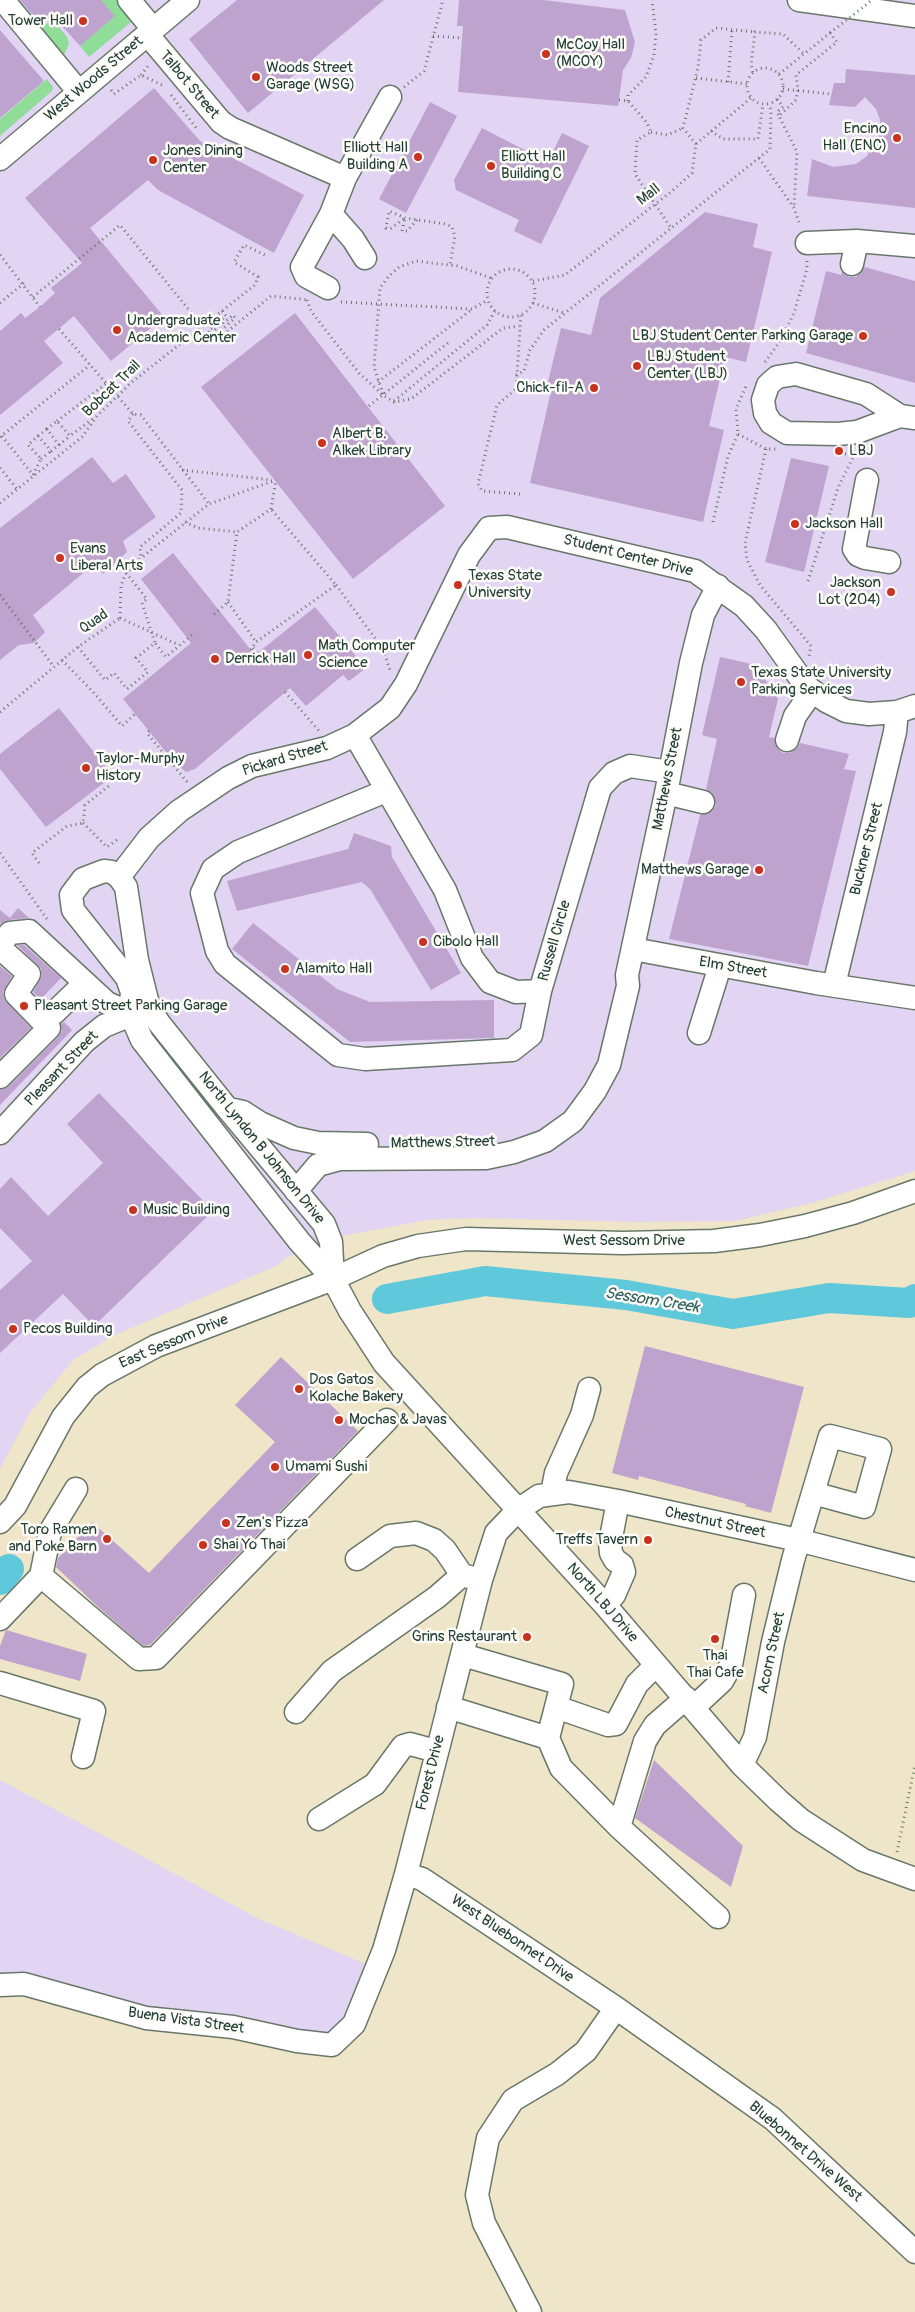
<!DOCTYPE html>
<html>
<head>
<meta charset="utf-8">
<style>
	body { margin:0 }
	canvas { display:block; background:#efe5c8 }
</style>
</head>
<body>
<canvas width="915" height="2312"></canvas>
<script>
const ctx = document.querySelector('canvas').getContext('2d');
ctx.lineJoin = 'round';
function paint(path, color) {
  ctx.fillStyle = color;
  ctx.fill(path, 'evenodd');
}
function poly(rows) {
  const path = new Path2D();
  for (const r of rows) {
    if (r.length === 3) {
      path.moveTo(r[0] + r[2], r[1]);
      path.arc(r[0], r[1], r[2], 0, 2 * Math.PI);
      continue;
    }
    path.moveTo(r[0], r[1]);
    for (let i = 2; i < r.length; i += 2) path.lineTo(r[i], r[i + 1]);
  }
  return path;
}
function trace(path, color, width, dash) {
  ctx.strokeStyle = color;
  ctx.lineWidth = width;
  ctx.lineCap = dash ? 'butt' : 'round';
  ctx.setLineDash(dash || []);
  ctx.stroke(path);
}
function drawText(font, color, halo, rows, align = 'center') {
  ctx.font = font + ' Pangolin,sans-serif';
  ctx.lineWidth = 5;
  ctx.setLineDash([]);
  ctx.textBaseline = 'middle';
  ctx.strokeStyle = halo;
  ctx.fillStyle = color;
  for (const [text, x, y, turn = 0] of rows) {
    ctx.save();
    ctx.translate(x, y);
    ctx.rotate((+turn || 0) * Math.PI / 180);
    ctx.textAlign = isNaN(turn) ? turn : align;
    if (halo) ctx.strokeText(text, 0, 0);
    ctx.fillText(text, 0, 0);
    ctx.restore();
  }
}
paint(poly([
	[0,0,915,0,915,1171,812,1203,734,1221,637,1222,471,1218,427,1220,347,1235,286,1258,276,1266,115,1335,73,1360,29,1414,0,1469],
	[0,1780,259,1919,368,1965,356,2005,328,2039,145,2009,0,1981]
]), '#e2d4f3');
paint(poly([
	[101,0,122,0,137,17,89,57,80,46,114,16],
	[52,19,67,37,69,44,63,57,41,29],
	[47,79,53,87,52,91,0,136,0,119]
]), '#90dd99');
trace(poly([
	[387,1299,485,1281,626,1295,733,1314,829,1298,909,1303,915,1299],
	[0,1580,9,1569]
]), '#5fc8da', 30);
paint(poly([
	[20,0,101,0,115,16,80,46,52,15,41,25],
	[237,0,384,0,248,113,189,39],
	[459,0,543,0,625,10,635,42,631,58,623,70,618,106,458,92,463,26,457,26],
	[0,30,44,81,0,118],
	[846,69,915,75,915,208,807,196,812,159,833,167,856,164,867,156,881,131,880,120,876,109,865,97,855,107,829,105,834,83,845,83],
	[154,88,200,141,304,195,274,253,158,190,148,180,90,228,164,317,111,361,74,316,44,341,63,363,0,415,0,331,21,313,25,318,40,307,55,293,51,288,82,263,25,198],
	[430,102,457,116,406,213,379,199],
	[482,128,548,162,562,133,589,146,541,244,514,231,519,220,456,190,454,180],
	[705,212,758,224,753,247,772,252,746,362,725,357,709,426,724,430,703,522,530,483,552,387,547,386,561,328,591,335,600,298],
	[865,267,915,281,915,383,806,353,826,271,841,275,842,271,849,277,856,277],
	[295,313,445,506,353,579,201,387],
	[92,457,113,483,126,474,156,517,123,541,127,552,103,574,94,564,33,615,45,632,34,643,19,645,0,660,0,528],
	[791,458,829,466,804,572,765,562],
	[173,553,255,655,315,607,366,668,349,681,343,675,306,706,290,688,195,769,186,772,174,762,123,699,191,643,141,579],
	[720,657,756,665,778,699,769,737,774,738,778,749,783,753,790,753,796,749,800,743,849,754,844,769,856,771,808,966,669,939,700,815,712,811,716,805,712,793,706,789,717,739,702,735],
	[59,708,113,776,46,827,0,769,0,754],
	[354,833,391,846,392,857,461,973,431,990,370,889,362,882,237,911,227,881,348,849],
	[18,908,29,918,9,920,0,924,0,910,10,918],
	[253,923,337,989,370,1002,494,1000,494,1038,350,1042,232,949],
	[17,945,24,945,61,978,41,999,44,1004,33,992,42,976,41,969],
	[0,966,12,976,3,992,4,999,31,1028,0,1058],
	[64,1022,72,1030,0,1105,0,1090,9,1086,58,1037,62,1031,61,1024],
	[99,1093,213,1211,94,1326,63,1294,0,1353,0,1290,32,1261,0,1228,0,1189,11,1177,48,1216,103,1163,67,1124],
	[645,1346,804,1387,771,1513,745,1506,746,1504,639,1476,638,1480,612,1473],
	[281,1357,358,1431,150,1645,143,1646,98,1607,56,1567,58,1558,92,1522,149,1573,275,1442,235,1405],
	[6,1630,87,1654,80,1681,0,1659,0,1646],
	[654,1760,743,1846,731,1887,635,1818]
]), '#bfa3cf');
const minor = poly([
	[3,0,79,92],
	[129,0,153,29],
	[799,0,915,16],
	[147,34,221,122,230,128,345,178],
	[0,159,188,0],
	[331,214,353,239,365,258],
	[807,243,857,241,915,246],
	[852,264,857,241],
	[328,288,306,276,302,267,331,214,345,178,390,97],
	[900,416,866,394,796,374,777,377,768,385,763,400,765,413,771,423,787,433,838,434,857,432,900,416,915,418],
	[867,480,854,549,858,555,865,558,889,562],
	[355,735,445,890,472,958,490,982,516,992,540,991],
	[787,740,795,716,812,692],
	[386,791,238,852,213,869,202,893,217,951,225,964,338,1055,365,1059,512,1050,531,1035,540,991,600,788,614,773,630,766,670,772],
	[666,793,703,802],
	[119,877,149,838,179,811,228,778,252,766,327,748,355,735,390,708,406,684,469,555,489,528,507,527,695,571,744,606,766,630,806,686,826,701,846,711,869,714,897,712,915,706],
	[0,944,10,933,29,931,107,1003,130,1013],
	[0,948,29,974,16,994,49,1028,0,1077],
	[633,949,816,983,915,998],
	[834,985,895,732,897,712],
	[54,1013,85,983],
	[699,1033,720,966],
	[234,1110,243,1112,260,1123,294,1138,318,1143,367,1144],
	[0,1133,84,1042,104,1026,145,1009],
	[296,1191,318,1165,340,1159,486,1158,514,1152,545,1141,573,1121,595,1091,609,1065,628,986,627,975,666,793,691,663,703,615,718,586],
	[333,1279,331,1242,324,1224,227,1108,159,1023,149,1008,137,960,126,887,119,877,112,872,104,871,83,879,71,895,73,910,127,978,132,992,130,1013,142,1040,299,1241,333,1279,350,1311,384,1363,605,1605,742,1765,778,1800,801,1820,863,1860,915,1879],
	[552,1493,556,1473,582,1415,589,1389],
	[0,1522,15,1506,63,1417,87,1387,102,1375,156,1346,333,1279,383,1256,418,1246,466,1239,622,1243,714,1241,760,1235,805,1226,853,1213,915,1191],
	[357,1559,390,1536,416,1533,434,1540,445,1550,462,1575],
	[41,1576,139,1659,156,1658,387,1420],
	[605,1605,614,1595,624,1572,622,1565,615,1560,611,1553,610,1543,618,1501],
	[0,1619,41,1576,50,1532,76,1489],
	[0,1683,94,1711,83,1757],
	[448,1707,548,1738,562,1684,463,1655],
	[556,1707,608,1725,616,1724,637,1684,656,1665],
	[694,1707,722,1681,731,1665,744,1595],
	[296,1712,332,1671,437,1597,462,1575,481,1580],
	[548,1738,561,1768,619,1827,718,1917],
	[742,1765,755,1737,773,1642,793,1560,830,1436,880,1449,864,1507,813,1493],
	[319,1819,375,1784,403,1746,410,1744,436,1751],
	[619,1827,645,1741,655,1725,686,1698],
	[406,1874,422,1879,616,2008,773,2119,915,2252],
	[0,1985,24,1984,146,2018,233,2027,297,2041,332,2045,354,2024,384,1950,406,1874,481,1580,496,1533,518,1510,539,1496,569,1492,618,1501,798,1540,915,1570],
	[530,2312,484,2223,477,2195,488,2138,513,2100,557,2074,586,2051,616,2008]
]);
trace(minor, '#687868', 25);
trace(poly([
	[433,36,462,38],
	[765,86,18],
	[753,72,751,65,755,32,783,34,804,54],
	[779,74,830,33,837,42,796,75,798,90,796,100,779,116,797,152,794,207],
	[141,75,148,66],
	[696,78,747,84],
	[728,82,732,30],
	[404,87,424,71,443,0],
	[783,89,831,94],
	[111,90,114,94,141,75,164,86],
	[171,95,197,129],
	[777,99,783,107,777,112,779,116],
	[619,100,628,101,647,123,651,132,637,140,635,174,671,228],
	[628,101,628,95,646,77,654,55,656,34,652,0],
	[711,131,723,139,758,139,763,104],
	[651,132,667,135,683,128],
	[696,144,683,128,698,68,701,40,716,28,755,32],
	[759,158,794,208,800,225],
	[417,220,407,231,402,231,405,218,390,229,386,228,389,211,405,218,446,224,452,227,455,236,450,265],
	[0,255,40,307],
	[511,293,24],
	[533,281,565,275,672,191,692,173,696,144,751,98],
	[33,297,120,225,202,326],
	[307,300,311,311,359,373,383,395,394,402,411,399,503,328,519,326],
	[341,302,472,309,488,300],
	[0,303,24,283],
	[533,303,564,313],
	[222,311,226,316,208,331,210,334,233,315,235,318,215,336,218,339,271,296,309,300],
	[59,329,133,414,141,415,209,504],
	[765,362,781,340,794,313,807,269,807,260],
	[516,375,524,371,530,350,544,330,770,149,771,110,769,104],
	[378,382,471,310],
	[383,394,374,367,380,288,388,277,399,267,416,261,457,266,491,278],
	[394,401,487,325,495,311],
	[369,406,449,342],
	[133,414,128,421,182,490,181,513,140,547,141,558],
	[57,421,106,384],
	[738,434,766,449,776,449],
	[2,436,33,475,41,459,28,445,38,436,51,451,59,445,47,429,57,421,70,436,94,418],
	[38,436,47,429],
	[0,437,90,365],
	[59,445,70,436],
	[766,449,745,543,747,560,760,585,811,646,809,656],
	[845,454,854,455,860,452],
	[41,459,51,451],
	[0,468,17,489],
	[182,470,272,480],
	[520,494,482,491,478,484,497,405,516,389,521,315],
	[0,503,82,437,97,416,132,382,255,285,258,277,234,262,244,245,267,256],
	[185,522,198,528,237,532],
	[713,522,728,456,738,434,736,409,747,384],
	[126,573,147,599,142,603,155,643],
	[808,581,838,488,854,455],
	[336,585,383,649,391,673],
	[0,595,54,667],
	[228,602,256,642],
	[214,614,228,602,237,532,271,509,276,480],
	[120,618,121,585,126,573,141,558,209,504,276,480],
	[120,618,179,645],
	[78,647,105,680,114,673,127,689,148,672,136,658,155,643,166,657,193,634],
	[253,648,268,667],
	[251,650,256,642,336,585,271,509],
	[62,660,95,694,122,726,135,714],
	[285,692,320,732],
	[0,712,78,647,120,618],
	[149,731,147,733,188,783],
	[83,823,107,847,118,839],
	[0,853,47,919],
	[39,863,32,853,67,826,83,823,85,805,110,785],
	[897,1852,915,1765]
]), '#687868', 3, [1, 4]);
trace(minor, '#fff', 22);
trace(poly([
	[830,33,872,0]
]), '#687868', 3, [1, 4]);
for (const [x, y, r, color] of [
	[83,21,5,"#c8321e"],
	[546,54,5,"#c8321e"],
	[256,77,5,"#c8321e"],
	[897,138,5,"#c8321e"],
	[418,157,5,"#c8321e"],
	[153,160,5,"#c8321e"],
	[491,166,5,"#c8321e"],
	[117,330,5,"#c8321e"],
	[863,336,5,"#c8321e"],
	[637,366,5,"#c8321e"],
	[594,388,5,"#c8321e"],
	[322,443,5,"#c8321e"],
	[839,451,5,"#c8321e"],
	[795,524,5,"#c8321e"],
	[60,558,5,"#c8321e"],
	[458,585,5,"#c8321e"],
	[891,592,5,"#c8321e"],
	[308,655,5,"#c8321e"],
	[215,659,5,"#c8321e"],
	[741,682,5,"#c8321e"],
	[86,768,5,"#c8321e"],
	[759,870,5,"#c8321e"],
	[423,942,5,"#c8321e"],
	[285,969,5,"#c8321e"],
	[24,1006,5,"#c8321e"],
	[133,1210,5,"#c8321e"],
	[13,1329,5,"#c8321e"],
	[299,1389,5,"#c8321e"],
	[339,1420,5,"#c8321e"],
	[275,1467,5,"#c8321e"],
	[226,1523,5,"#c8321e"],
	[107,1539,5,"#c8321e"],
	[648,1540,5,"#c8321e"],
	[203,1545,5,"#c8321e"],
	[527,1637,5,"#c8321e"],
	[715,1639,5,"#c8321e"]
]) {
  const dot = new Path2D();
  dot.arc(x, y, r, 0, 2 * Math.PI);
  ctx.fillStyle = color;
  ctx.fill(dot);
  trace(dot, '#fdfcf7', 2);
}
drawText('15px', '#1f3d34', '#fdfcf7', [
	["Tower Hall",73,21,"right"],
	["McCoy Hall",556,45],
	["(MCOY)",556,62],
	["Woods Street",266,68],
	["Garage (WSG)",266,85],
	["Encino",887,129,"right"],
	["Hall (ENC)",887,146,"right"],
	["Elliott Hall",408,148,"right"],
	["Building A",408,165,"right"],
	["Jones Dining",163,151],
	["Center",163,168],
	["Elliott Hall",501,157],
	["Building C",501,174],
	["Undergraduate",127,321],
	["Academic Center",127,338],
	["LBJ Student Center Parking Garage",853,336,"right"],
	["LBJ Student",647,357],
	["Center (LBJ)",647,374],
	["Chick-fil-A",584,388,"right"],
	["Albert B.",332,434],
	["Alkek Library",332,451],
	["LBJ",849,451],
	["Jackson Hall",805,524],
	["Evans",70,549],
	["Liberal Arts",70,566],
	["Texas State",468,576],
	["University",468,593],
	["Jackson",881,583,"right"],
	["Lot (204)",881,600,"right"],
	["Math Computer",318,646],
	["Science",318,663],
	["Derrick Hall",225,659],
	["Texas State University",751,673],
	["Parking Services",751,690],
	["Taylor-Murphy",96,759],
	["History",96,776],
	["Matthews Garage",749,870,"right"],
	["Cibolo Hall",433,942],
	["Alamito Hall",295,969],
	["Pleasant Street Parking Garage",34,1006],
	["Music Building",143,1210],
	["Pecos Building",23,1329],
	["Dos Gatos",309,1380],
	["Kolache Bakery",309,1397],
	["Mochas & Javas",349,1420],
	["Umami Sushi",285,1467],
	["Zen's Pizza",236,1523],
	["Toro Ramen",97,1530,"right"],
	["and Poke Barn",97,1547,"right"],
	["Treffs Tavern",638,1540,"right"],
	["Shai Yo Thai",213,1545],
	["Grins Restaurant",517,1637,"right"],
	["Thai",715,1656,"center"],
	["Thai Cafe",715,1673,"center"]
], 'left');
drawText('15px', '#1f3d34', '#fdfcf7', [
	["West Woods Street",94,79,-40],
	["Talbot Street",189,85,50],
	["Mall",649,195,-38],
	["Bobcat Trail",112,389,-44],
	["Student Center Drive",628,556,14],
	["Quad",94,622,-34],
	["Pickard Street",285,759,-17],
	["Matthews Street",668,779,-79],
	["Buckner Street",867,849,-76],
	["Russell Circle",555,941,-74],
	["Elm Street",733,968,10],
	["Pleasant Street",62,1069,-46],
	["Matthews Street",443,1143,-1],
	["North Lyndon B Johnson Drive",261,1148,51],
	["West Sessom Drive",624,1241],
	["East Sessom Drive",174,1342,-23],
	["Chestnut Street",715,1523,12],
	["North LBJ Drive",602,1603,49],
	["Acorn Street",772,1653,-78],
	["Forest Drive",431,1773,-76],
	["West Bluebonnet Drive",512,1939,34],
	["Buena Vista Street",186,2021,8],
	["Bluebonnet Drive West",805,2152,41]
]);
drawText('italic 16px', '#2f605e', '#fdfcf7', [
	["Sessom Creek",652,1301,9]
]);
</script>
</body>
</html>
